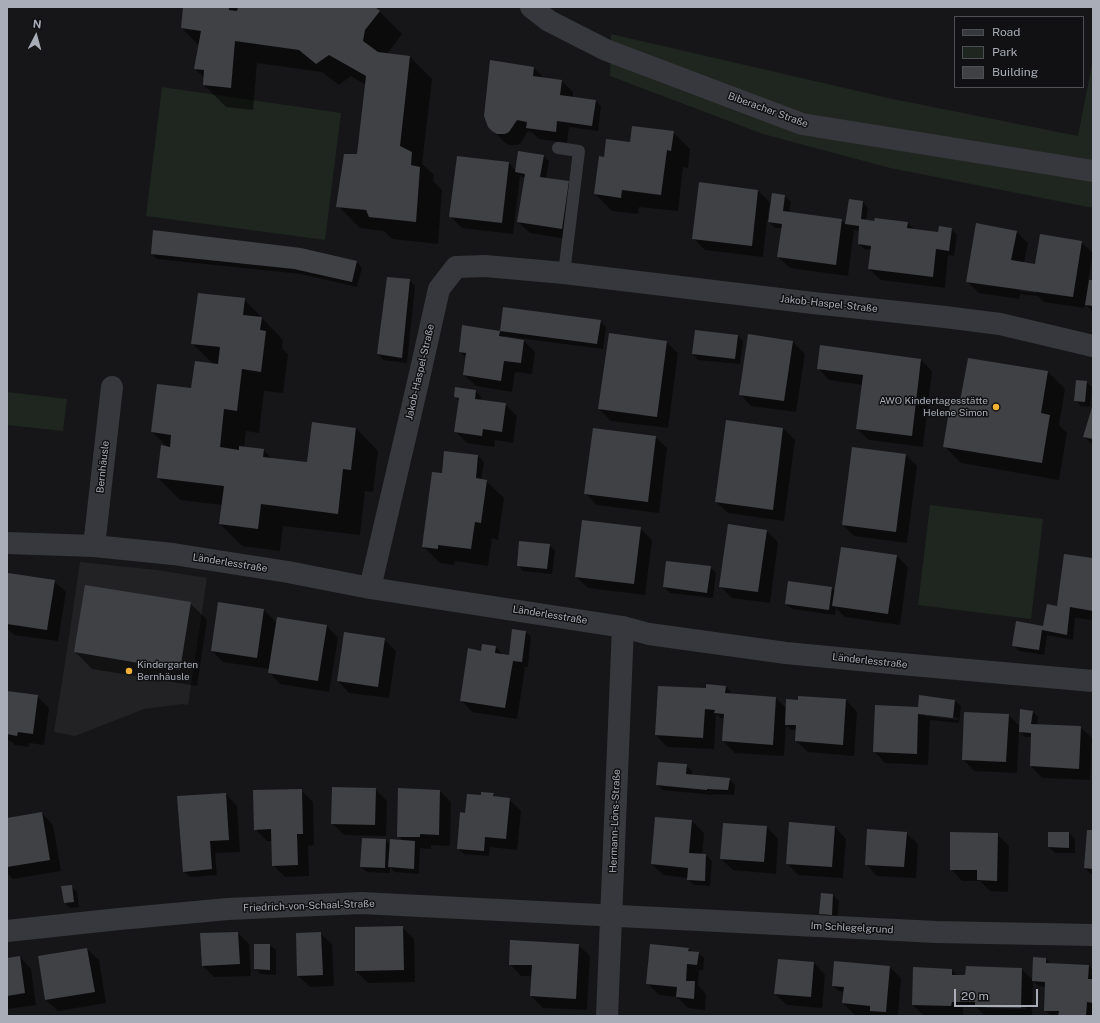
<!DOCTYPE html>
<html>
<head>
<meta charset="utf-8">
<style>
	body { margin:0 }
	#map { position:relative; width:1100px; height:1023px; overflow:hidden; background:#161618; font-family:"Public Sans",sans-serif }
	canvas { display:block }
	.frame { position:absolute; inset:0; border:8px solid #a8adb8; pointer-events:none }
	.legend { position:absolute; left:954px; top:16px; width:130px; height:72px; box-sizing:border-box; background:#111113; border:1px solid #4d4f55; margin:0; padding:5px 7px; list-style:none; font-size:12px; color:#a8adb8 }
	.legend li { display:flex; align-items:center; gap:8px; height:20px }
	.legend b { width:20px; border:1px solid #4d4f55 }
	.north { position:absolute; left:16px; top:16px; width:40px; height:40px; -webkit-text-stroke:3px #111113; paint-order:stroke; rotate:6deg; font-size:11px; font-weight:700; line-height:16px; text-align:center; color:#a8adb8 }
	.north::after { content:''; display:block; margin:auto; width:14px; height:18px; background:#a8adb8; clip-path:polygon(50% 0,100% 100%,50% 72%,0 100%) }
	.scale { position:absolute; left:954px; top:989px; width:84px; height:18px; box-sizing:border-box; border:2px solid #a8adb8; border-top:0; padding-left:5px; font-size:12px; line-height:14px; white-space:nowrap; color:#a8adb8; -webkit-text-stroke:3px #111113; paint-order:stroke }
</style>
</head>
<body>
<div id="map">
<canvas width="1100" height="1023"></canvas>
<div class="frame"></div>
<ul class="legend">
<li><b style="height:5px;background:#37383d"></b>Road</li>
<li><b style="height:11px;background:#1e261f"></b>Park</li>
<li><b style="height:11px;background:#404145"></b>Building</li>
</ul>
<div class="north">N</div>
<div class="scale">20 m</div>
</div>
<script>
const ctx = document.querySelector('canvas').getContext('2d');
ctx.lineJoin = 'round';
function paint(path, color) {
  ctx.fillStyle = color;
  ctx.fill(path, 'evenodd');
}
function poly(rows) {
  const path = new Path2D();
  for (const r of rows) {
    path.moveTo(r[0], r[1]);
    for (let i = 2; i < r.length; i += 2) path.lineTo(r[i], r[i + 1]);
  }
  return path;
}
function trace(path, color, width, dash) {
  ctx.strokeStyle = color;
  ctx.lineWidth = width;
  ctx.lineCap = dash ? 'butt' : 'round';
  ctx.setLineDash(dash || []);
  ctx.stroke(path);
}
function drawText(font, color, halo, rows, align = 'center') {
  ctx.font = font + ' "Public Sans",sans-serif';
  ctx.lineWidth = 3;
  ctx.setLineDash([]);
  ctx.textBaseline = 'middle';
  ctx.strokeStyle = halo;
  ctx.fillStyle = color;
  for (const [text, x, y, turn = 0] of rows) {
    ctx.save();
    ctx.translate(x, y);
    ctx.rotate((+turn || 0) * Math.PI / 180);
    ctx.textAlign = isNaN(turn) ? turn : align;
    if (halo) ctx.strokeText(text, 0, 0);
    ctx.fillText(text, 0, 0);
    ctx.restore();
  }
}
paint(poly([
	[80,562,157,570,207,578,188,705,183,704,144,709,75,736,54,732,69,637]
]), '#222225');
paint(poly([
	[611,34,888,98,1078,136,1093,59,1093,208,890,168,763,134,610,76],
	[162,87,341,113,325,240,146,216],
	[7,392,67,399,63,431,7,425],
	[930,505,1043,519,1031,619,918,605]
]), '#1e261f');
paint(poly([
	[184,7,374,7,380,12,402,34,387,54,410,57,432,79,422,164,434,175,433,181,442,190,438,244,392,239,384,231,360,228,338,206,358,156,366,85,351,76,339,85,322,72,257,63,253,110,226,107,204,85,204,78,195,69,199,46,182,28],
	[534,68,544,78,562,81,573,92,573,98,595,100,601,106,598,131,569,127,567,143,539,139,531,132,528,131,521,143,517,145,510,145,505,143,489,126],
	[673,132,690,149,688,168,683,167,678,211,639,207,638,214,612,211,595,194,605,158,631,143],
	[544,156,549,161,546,179,568,182,580,194,573,240,530,233,518,222,525,178,520,176,513,234,462,228,451,217,509,163,516,171],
	[700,184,758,191,770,202,768,215,770,215,773,194,785,196,791,202,789,213,842,220,846,224,863,202,868,208,866,221,875,222,876,219,908,223,915,230,938,233,951,229,957,235,954,256,948,255,945,288,881,280,869,269,872,250,864,249,859,244,860,231,852,230,854,232,848,276,790,268,778,257,782,228,775,228,767,220,763,257,705,250,693,238],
	[1017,232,1028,243,1024,263,1035,265,1081,242,1093,253,1088,281,1093,281,1093,311,1092,311,1085,304,1084,308,1044,302,1038,296,1020,294,1019,299,979,293,967,281],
	[1020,289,1036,291,1036,293,1020,291],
	[152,254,357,262,362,268,357,287,301,274,157,259],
	[409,280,415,286,407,363,383,360,378,354],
	[244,299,283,340,282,349,288,354,283,393,264,391,259,433,246,431,244,448,264,450,272,459,308,463,356,428,378,451,373,492,365,491,360,535,283,526,280,551,242,546,220,524,222,505,180,500,158,478,168,447,152,432,192,389,213,364,192,343],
	[504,308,600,321,606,327,603,349,503,336,506,338,524,341,535,352,532,374,515,372,512,392,476,386,464,375,466,358,460,352,463,327,501,332],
	[738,336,743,341,740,364,698,360,693,354],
	[748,336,793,342,805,354,796,412,751,406,740,394],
	[666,342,678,353,668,428,611,421,599,409],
	[921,360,932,371,923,447,869,440,857,429,863,385,829,380,818,368],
	[1048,372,1065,389,1059,425,1067,433,1059,480,961,463,944,446,961,402],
	[1086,382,1092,387,1090,407,1081,406,1075,400],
	[476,391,481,397,481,401,505,404,517,416,513,443,495,440,494,447,467,443,456,432,459,401,455,396],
	[1093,406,1093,445,1084,436],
	[727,421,783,428,795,440,784,521,728,513,716,502],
	[655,437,667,448,659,513,597,505,586,494],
	[445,452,478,456,484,462,481,480,486,481,504,498,498,540,492,538,488,566,455,561,454,565,440,563,423,546,442,474],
	[906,455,917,466,907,543,854,536,843,525],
	[640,528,652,540,645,595,588,588,576,577],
	[766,531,778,542,770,603,732,598,720,586],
	[549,545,555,550,552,574,523,571,518,565],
	[896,555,908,567,900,625,845,617,836,608,835,615,792,609,786,604,832,588,836,592],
	[1093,559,1093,620,1075,618,1073,640,1047,635,1044,655,1019,651,1013,645,1043,627,1060,607],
	[710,567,716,573,713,598,670,593,664,587],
	[7,579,54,581,66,592,58,641,14,635,7,628],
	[190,603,207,620,197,686,92,669,75,652],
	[264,610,277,623,327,626,338,638,329,692,280,684,269,672,269,669,223,662,212,651],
	[526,632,531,637,528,667,523,667,525,668,517,719,472,712,461,700,482,652,483,645,496,647,504,656,509,656],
	[384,639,396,651,389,698,349,693,338,681],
	[726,687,731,692,731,695,776,698,787,709,846,700,857,712,854,756,808,752,796,741,797,730,791,730,786,725,784,756,735,753,723,741,725,719,721,718,716,714,714,749,667,747,656,735,707,689],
	[7,692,37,696,49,708,44,745,29,743,29,747,15,745,11,741,7,740],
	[920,696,955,701,961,706,959,723,930,720,928,765,885,763,874,751,918,708],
	[924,714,958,718,958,720,926,716],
	[1032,711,1038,717,1037,725,1080,727,1092,738,1090,780,1042,778,1031,766,1032,737,1025,737,1019,731,1017,773,974,771,963,759,1008,715,1020,726],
	[686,765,692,771,692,776,729,779,735,785,734,795,713,794,713,795,663,790,657,785],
	[375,789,387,801,386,836,344,835,332,823],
	[301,790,313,802,314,845,308,846,309,876,285,877,273,865,273,841,267,841,255,829],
	[440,791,451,802,450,846,431,845,431,849,420,848,419,874,395,872,390,867,390,873,367,872,361,867,386,840,391,845,403,841,398,836],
	[226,794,237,806,240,852,215,853,217,875,190,877,184,872],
	[493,794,497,798,509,799,521,811,517,850,490,847,489,856,464,854,458,849,465,814,482,796],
	[42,813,53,825,61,871,13,879,7,873,7,819],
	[656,818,692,821,704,833,702,855,706,855,712,861,710,886,694,885,688,880,688,878,663,875,652,864],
	[767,827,778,839,776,874,733,870,721,859],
	[835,827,846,839,843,878,798,875,787,863],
	[1093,831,1093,876,1085,868],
	[906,833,918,844,916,878,877,876,866,864],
	[1069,833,1075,839,1075,853,1055,853,1049,847],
	[997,834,1009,846,1008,892,990,891,980,881,962,881,951,869],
	[71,886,77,892,79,907,70,908,65,903],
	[822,894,833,895,839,901,837,920,826,920,820,914],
	[402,927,414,939,415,982,368,983,356,971,356,928],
	[238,933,249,944,251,976,214,977,203,966],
	[320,933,332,944,334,986,310,987,298,976],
	[270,945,276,950,276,975,261,974,255,969],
	[578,945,590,956,587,1010,543,1008,531,996,532,976,521,976,510,964],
	[87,949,99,960,106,1003,58,1011,46,1000,39,957],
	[688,949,692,952,698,953,704,958,703,970,699,970,698,985,706,994,705,1010,688,1008,677,997,659,995,647,983],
	[20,957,31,969,36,1005,7,1009,7,959],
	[1046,959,1051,964,1089,966,1093,971,1093,1016,1051,1016,1045,1010,1046,987,1039,986,1033,981,1032,1016,985,1016,976,1007,963,1007,963,1016,924,1016,913,1005,952,970,958,976,966,976,1021,969,1033,980],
	[986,1006,1026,1007,1026,1009,986,1008],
	[779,960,814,963,825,975,822,1008,787,1005,775,994],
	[890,967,901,978,898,1016,870,1016,855,1015,843,1003,844,992,839,991,833,986]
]), '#0007');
paint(poly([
	[183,7,229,7,229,10,237,11,238,7,375,7,380,11,365,30,363,41,378,52,410,56,400,146,412,152,411,165,420,167,416,222,369,217,366,210,336,207,344,154,357,154,366,76,329,55,316,64,299,50,235,41,231,88,203,85,204,70,194,69,201,31,181,28],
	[490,60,534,67,533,76,562,80,560,95,596,100,592,126,557,121,556,132,526,128,527,122,517,120,509,132,505,134,497,134,492,131,488,127,484,116],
	[632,126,674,131,671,151,667,150,661,195,622,190,621,198,594,194,599,156,604,157,606,139,630,142],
	[518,151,544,155,540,177,569,181,562,229,517,222,525,174,515,172],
	[457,156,509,162,502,223,449,217],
	[699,182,758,190,752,246,692,239],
	[772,193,785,195,783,211,842,219,836,265,777,257,782,224,768,222],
	[849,199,863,201,861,219,874,221,875,218,908,222,907,228,938,232,939,226,952,228,949,251,936,249,933,277,868,269,871,246,858,244,859,226,845,224],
	[976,223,1017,231,1011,260,1035,264,1040,234,1082,241,1073,297,966,282],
	[153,230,301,248,357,261,352,282,294,269,151,254],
	[387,277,410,279,402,358,377,354],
	[1089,280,1093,280,1093,306,1085,305],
	[198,293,245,298,243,315,262,317,260,330,266,331,261,372,242,369,237,411,224,409,220,447,239,450,239,446,264,449,263,457,307,462,312,422,356,428,351,470,343,469,338,514,261,504,258,529,219,524,224,486,157,478,161,445,170,447,171,435,151,432,157,384,191,388,195,361,218,364,220,347,191,344],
	[503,307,601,320,597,344,500,331],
	[462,325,500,331,499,336,524,340,521,363,504,361,501,381,463,375,466,353,459,352],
	[695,330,738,335,735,359,692,354],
	[609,333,667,341,657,417,598,409],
	[748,334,793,341,784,401,739,395],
	[820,345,921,359,912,436,856,429,863,375,817,369],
	[968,358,1048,371,1041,413,1050,415,1042,463,943,447,951,399,960,401],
	[1076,380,1087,381,1085,402,1074,401],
	[455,387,476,390,475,399,506,403,502,432,483,429,482,436,454,432,459,398,454,397],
	[1093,404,1093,439,1083,437],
	[726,420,783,428,773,510,715,502],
	[593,428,656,436,648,502,584,494],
	[852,447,906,454,896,532,842,525],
	[444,451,478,455,476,478,487,480,481,523,475,522,471,549,438,545,438,549,422,547,432,472,442,473],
	[582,520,641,527,634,584,575,577],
	[728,524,767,530,758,592,719,587],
	[519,541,550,544,547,569,517,566],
	[841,547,897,555,888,614,832,606],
	[1064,554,1093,558,1093,611,1070,607,1067,635,1042,630,1039,650,1012,646,1016,621,1043,626,1047,604,1057,606],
	[666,561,711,566,707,593,663,587],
	[8,573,55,580,47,630,7,624,7,578],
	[788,581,832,587,829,610,785,604],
	[85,585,191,602,180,670,74,652],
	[218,602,264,609,257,658,211,651],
	[277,617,327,625,318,681,268,673],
	[512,629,526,631,522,662,513,661,505,708,460,701,468,648,481,651,482,644,496,646,495,653,509,655],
	[344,632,385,638,378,687,337,681],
	[706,684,726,686,725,693,776,697,773,745,722,741,724,714,714,713,715,710,705,709,703,738,655,735,658,686,706,688],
	[7,691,38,695,33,734,18,732,17,736,7,734],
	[919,695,955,700,953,718,918,714,917,754,873,752,875,705,918,707],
	[798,696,846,699,843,745,795,741,796,725,785,725,786,699,798,700],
	[1020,709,1033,711,1031,724,1081,726,1079,769,1030,766,1031,733,1019,732],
	[964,712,1009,714,1006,762,962,760],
	[658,762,687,764,686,774,730,778,728,790,707,789,707,790,656,785],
	[332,787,376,788,375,825,331,824],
	[398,788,440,790,439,835,420,834,420,837,397,837],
	[302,789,303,834,297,834,298,865,272,866,271,829,254,830,253,790],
	[481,792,494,793,493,796,510,798,506,839,485,837,484,851,457,849,460,812,465,813,467,794,481,795],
	[226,793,229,840,210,841,212,869,183,872,177,796],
	[42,812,50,860,7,867,7,818],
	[655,817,692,820,689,853,706,854,705,881,687,880,688,868,651,864],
	[789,822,835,826,832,867,786,864],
	[723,823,767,826,764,862,720,859],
	[867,829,907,832,904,867,865,865],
	[1087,830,1093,830,1093,869,1084,868],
	[950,832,998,833,997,881,977,880,977,870,950,870],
	[1048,832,1069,832,1069,848,1048,847],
	[362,838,386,839,385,868,360,867],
	[390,839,415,841,414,869,388,867],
	[72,885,74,902,64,903,61,886],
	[821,893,833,894,832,915,819,914],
	[403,926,404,970,355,971,355,927],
	[238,932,240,964,202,966,200,933],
	[321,932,323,975,297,976,296,933],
	[510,940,579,944,576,999,530,996,532,965,509,965],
	[254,944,270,944,270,970,254,969],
	[650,944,689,948,688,951,699,952,697,965,687,964,686,981,695,981,694,999,676,997,677,987,646,984],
	[87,948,95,992,45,1000,38,956],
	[20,956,25,993,7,996,7,958],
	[1033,957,1046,958,1046,963,1089,965,1088,979,1093,979,1093,1003,1087,1002,1086,1016,1058,1016,1059,1011,1044,1011,1045,982,1032,981],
	[778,959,814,962,811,997,774,994],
	[834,961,890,966,886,1012,870,1011,870,1006,842,1003,844,987,832,986],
	[966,966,1022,968,1021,1008,975,1007,975,1002,952,1002,951,1006,912,1005,913,967,952,969,952,975,965,975]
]), '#404145');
trace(poly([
	[558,148,579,151,564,273]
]), '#37383d', 12);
trace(poly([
	[531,7,549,21,606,50,802,124,1093,171],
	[7,543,94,546,173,554,288,572,370,588,623,627,649,634,786,653,901,664,1093,681],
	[94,546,112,387],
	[370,588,419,378,439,289,456,267,485,266,564,273,813,303,945,317,1000,324,1093,346],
	[7,931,119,919,228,909,361,903,936,932,1093,935],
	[607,1016,623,627]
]), '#37383d', 22);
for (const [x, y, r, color] of [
	[996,407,4,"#f2b134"],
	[129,671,4,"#f2b134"]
]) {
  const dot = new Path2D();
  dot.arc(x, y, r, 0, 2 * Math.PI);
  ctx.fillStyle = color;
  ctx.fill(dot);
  trace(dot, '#111113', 1.5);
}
drawText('10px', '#a8adb8', '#111113', [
	["Biberacher Straße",768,110,20],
	["Jakob-Haspel-Straße",829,304,6],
	["Jakob-Haspel-Straße",420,372,-77],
	["Bernhäusle",103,467,-84],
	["Länderlesstraße",230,563,9],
	["Länderlesstraße",550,615,9],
	["Länderlesstraße",870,661,6],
	["Hermann-Löns-Straße",615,821,-88],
	["Friedrich-von-Schaal-Straße",309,906,-2],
	["Im Schlegelgrund",852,928,3]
]);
drawText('10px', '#a8adb8', '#111113', [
	["AWO Kindertagesstätte",988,401],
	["Helene Simon",988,413],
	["Kindergarten",137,665,"left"],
	["Bernhäusle",137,677,"left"]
], 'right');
</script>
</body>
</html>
